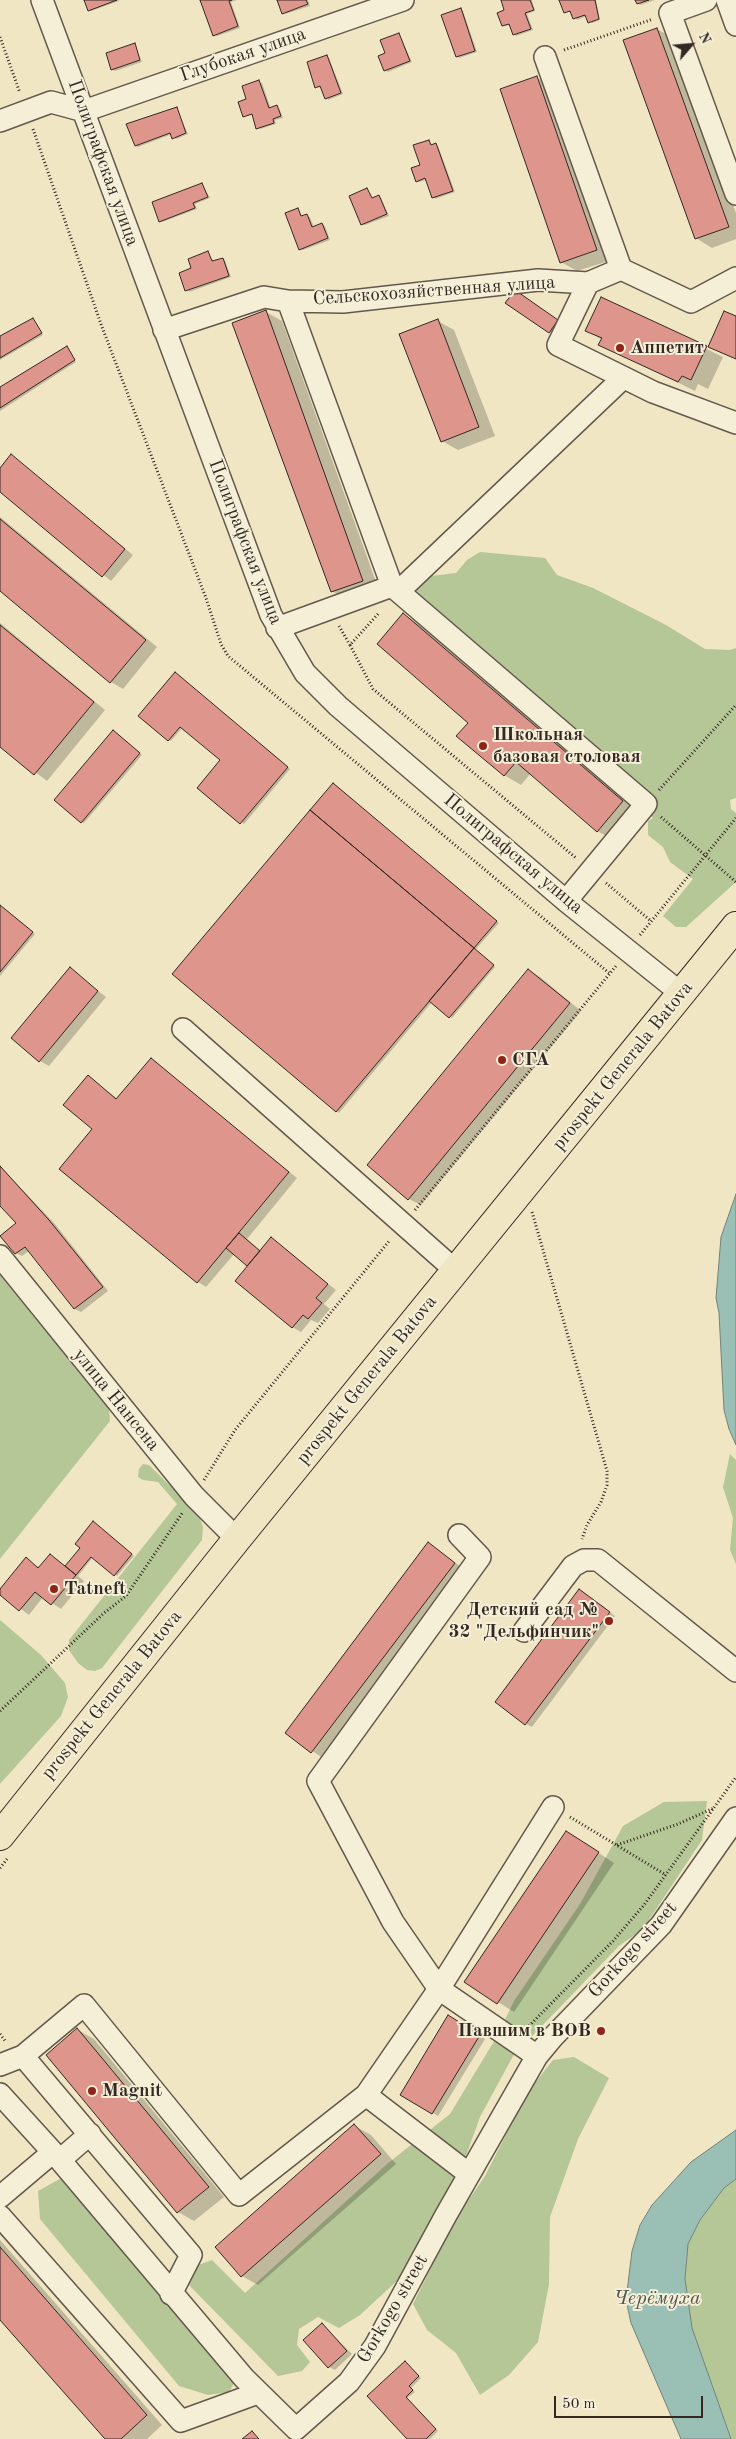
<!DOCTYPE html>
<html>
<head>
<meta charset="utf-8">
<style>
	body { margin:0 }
	#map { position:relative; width:736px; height:2439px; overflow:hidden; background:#f0e6c3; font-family:"Old Standard TT",serif }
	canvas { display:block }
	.north { position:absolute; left:666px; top:20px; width:50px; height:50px; -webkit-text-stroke:4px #f5efd8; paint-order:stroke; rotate:63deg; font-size:14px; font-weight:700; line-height:20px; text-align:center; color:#342823 }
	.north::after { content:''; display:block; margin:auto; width:18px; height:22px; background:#342823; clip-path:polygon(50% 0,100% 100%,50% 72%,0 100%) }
	.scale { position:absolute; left:554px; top:2396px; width:149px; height:22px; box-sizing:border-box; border:2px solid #342823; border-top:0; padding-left:6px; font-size:15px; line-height:18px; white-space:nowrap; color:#342823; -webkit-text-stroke:4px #f5efd8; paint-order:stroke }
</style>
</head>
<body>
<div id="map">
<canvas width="736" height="2439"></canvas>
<div class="north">N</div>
<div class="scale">50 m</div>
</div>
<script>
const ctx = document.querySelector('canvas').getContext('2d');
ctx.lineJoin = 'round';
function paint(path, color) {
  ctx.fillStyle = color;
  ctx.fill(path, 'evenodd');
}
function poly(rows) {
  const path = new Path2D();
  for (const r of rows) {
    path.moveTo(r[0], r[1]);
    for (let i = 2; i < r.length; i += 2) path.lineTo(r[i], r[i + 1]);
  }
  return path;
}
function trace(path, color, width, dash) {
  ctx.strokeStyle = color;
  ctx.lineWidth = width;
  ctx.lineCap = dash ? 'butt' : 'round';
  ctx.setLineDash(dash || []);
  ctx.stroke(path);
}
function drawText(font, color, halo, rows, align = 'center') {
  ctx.font = font + ' "Old Standard TT",serif';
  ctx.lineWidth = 4;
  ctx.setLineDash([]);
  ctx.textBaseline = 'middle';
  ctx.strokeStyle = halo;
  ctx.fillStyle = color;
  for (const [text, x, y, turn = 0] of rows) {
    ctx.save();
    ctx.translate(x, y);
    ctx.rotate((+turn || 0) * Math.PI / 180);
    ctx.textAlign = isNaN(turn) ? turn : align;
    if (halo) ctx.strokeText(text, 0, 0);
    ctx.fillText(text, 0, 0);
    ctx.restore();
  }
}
paint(poly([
	[480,552,545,558,557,575,593,588,666,625,705,649,730,650,736,648,736,798,730,800,731,809,736,813,736,882,686,927,676,927,663,916,693,879,670,862,663,847,648,835,648,821,653,818,405,603,431,576,456,573,467,560],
	[0,1265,105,1399,109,1408,110,1421,0,1559],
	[730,1454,736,1460,736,1564,730,1550,733,1518,723,1487],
	[143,1464,149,1465,198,1513,203,1527,202,1540,102,1668,95,1671,87,1670,78,1663,69,1650,69,1640,177,1504,158,1482,143,1480,138,1477,139,1469],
	[0,1620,41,1655,65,1683,68,1697,61,1716,0,1784],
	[707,1801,702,1840,643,1929,619,1946,513,2056,480,2117,467,2153,399,2279,360,2315,339,2328,318,2317,299,2329,297,2345,310,2362,302,2371,278,2376,189,2285,198,2265,212,2260,245,2293,387,2164,450,2114,496,2038,514,2001,580,1904,623,1826,664,1802],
	[574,2057,609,2078,578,2139,550,2217,549,2284,538,2342,509,2375,480,2395,456,2353,427,2330,413,2304,455,2220,485,2176,527,2093,553,2060],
	[65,2176,237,2378,229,2392,208,2395,179,2386,40,2219,38,2191],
	[736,2179,736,2439,731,2439,692,2328,685,2279,688,2244,700,2220,724,2188]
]), '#b5c697');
const water = poly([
	[736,1194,736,1445,729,1429,724,1410,719,1313,716,1298,721,1237,736,1194],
	[736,2130,736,2179,724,2188,700,2220,688,2244,685,2279,692,2328,731,2439,681,2439,631,2323,626,2300,632,2251,640,2225,652,2205,691,2162,736,2130]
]);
paint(water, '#9abfb5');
trace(water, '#71837b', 1);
paint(poly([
	[85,0,118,0,119,1,91,11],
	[201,0,237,0,231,2,240,28,217,36,214,35],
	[278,0,308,0,310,6,285,14],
	[502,0,532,0,535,11,527,14,533,30,516,36,511,25,503,26,506,11],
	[561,0,596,0,600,20,592,23,587,16,577,20,572,12,565,12],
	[637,0,655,0,640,5],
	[461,9,463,11,477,52,459,58,457,56],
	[657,29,673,38,736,213,736,239,712,248,696,238],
	[399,34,412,62,388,72,385,70,386,54],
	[134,45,142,62,115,71,112,69],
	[327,56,329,58,343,94,328,100,322,88,316,87],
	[537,78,553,87,612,260,577,271,561,262],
	[259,82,262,83,271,109,279,108,283,118,275,120,276,124,260,129,253,115,244,116,248,100],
	[176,108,188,134,176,139,172,134,138,147,136,146],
	[429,141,432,146,438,146,455,192,435,199,426,180,419,182,417,181],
	[202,184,210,198,195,204,197,209,162,222,160,221],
	[367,189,373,199,379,197,381,198,389,216,365,225,362,224],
	[298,210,302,217,310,217,314,227,322,224,325,226,330,240,303,250,300,249],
	[208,253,214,262,223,259,225,260,231,277,189,292,181,274,193,269],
	[515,292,559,322,552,333,507,303],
	[601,298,723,357,708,389,698,384,695,391,600,344,602,340,586,330],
	[266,312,282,321,379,590,348,601,332,591],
	[33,319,43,335,0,360,0,338],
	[438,321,454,330,495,436,458,450,442,441],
	[67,347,76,362,0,411,0,388],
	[11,456,133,555,111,581,0,490,0,470],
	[0,517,157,647,123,689,111,682,0,590],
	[404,615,420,624,638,811,614,840,597,831,531,773,521,785,504,775],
	[0,623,105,710,47,781,0,745],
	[177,675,290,769,244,824,199,788,222,760,183,727,171,741,169,740],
	[116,733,142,755,84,823,82,822],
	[336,786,499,923,475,950,495,967,452,1018,432,1002,339,1113,336,1111],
	[0,905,35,934,0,976],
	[70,969,106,997,49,1066,40,1061],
	[528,970,540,977,581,1011,421,1205,409,1199],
	[151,1059,297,1178,247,1239,261,1251,271,1239,336,1290,324,1304,330,1309,318,1323,311,1320,301,1332,292,1327,249,1266,234,1254,206,1287,198,1282,60,1169,94,1129,88,1077,118,1099],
	[0,1166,55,1224,108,1291,81,1312,75,1309,29,1251,22,1256,16,1253,2,1236,18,1224,0,1204],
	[96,1524,134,1556,117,1576,93,1557,78,1576,84,1581,61,1609,43,1597,29,1615,0,1593,26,1559,40,1568,50,1555,66,1567],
	[428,1544,470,1573,328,1762,286,1732],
	[585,1594,615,1616,532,1727,526,1724],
	[582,1842,614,1863,514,2012,466,1982],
	[449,2017,485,2039,438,2116,402,2094],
	[78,2030,94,2039,224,2197,194,2221,178,2212],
	[355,2126,371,2135,396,2164,258,2285,242,2276],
	[0,2240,162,2425,147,2439,107,2439,0,2318],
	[322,2324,352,2354,335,2370,329,2367],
	[406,2363,421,2378,411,2388,415,2392,407,2398,438,2431,430,2439,408,2439,369,2396]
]), '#0003');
const building = poly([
	[84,0,117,0,88,11,84,0],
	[200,0,232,0,229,1,238,26,213,36,200,0],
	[277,0,306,0,308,4,282,14,277,0],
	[501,0,530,0,534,10,525,13,531,29,513,35,509,24,502,26,497,13,504,10,501,0],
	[559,0,595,0,599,19,588,23,585,15,573,19,570,11,564,13,559,0],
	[635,0,649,0,637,4,635,0],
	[461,8,475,51,456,57,441,15,461,8],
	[657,28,729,227,695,239,623,40,657,28],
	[399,33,410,61,384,71,378,56,385,53,380,40,399,33],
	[135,43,140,60,111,70,106,53,135,43],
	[327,55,341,93,325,99,320,86,315,88,307,62,327,55],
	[537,76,597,250,560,263,500,89,537,76],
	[259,80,269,108,277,105,281,116,273,119,274,123,256,129,252,114,243,117,238,102,246,99,242,86,259,80],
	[177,107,186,133,172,139,170,133,135,146,126,124,177,107],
	[429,140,431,145,436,143,453,191,432,198,425,178,416,182,411,168,420,165,413,145,429,140],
	[202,183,208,197,193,203,195,208,159,222,152,202,202,183],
	[367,188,372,198,379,195,387,214,361,225,349,196,367,188],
	[298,208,301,216,307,214,312,227,322,223,328,238,299,250,285,213,298,208],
	[208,251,212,261,223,258,229,276,185,291,179,273,191,268,188,259,208,251],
	[515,290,558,320,549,333,505,303,515,290],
	[601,297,707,346,691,380,682,376,678,382,598,345,602,338,585,331,601,297],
	[266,310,363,581,331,592,232,323,266,310],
	[724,311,736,316,736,359,708,347,724,311],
	[33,318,42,333,0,358,0,336,33,318],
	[438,319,479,427,441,442,399,334,438,319],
	[67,346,75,360,0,408,0,387,67,346],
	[11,454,125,549,102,577,0,492,0,468,11,454],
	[0,519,146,640,110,683,0,591,0,519],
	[403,613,623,801,597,832,516,762,504,776,456,736,468,723,377,644,403,613],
	[0,625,94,702,34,775,0,747,0,625],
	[175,672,288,767,240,824,197,788,220,760,180,727,168,741,138,716,175,672],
	[113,730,140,753,81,823,54,800,113,730],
	[333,783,497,921,474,948,310,810,333,783],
	[310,810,474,948,336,1112,172,974,310,810],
	[0,905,33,932,0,972,0,905],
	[474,948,494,965,449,1018,429,1001,474,948],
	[70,967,98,991,39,1062,11,1038,70,967],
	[528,969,570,1003,408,1200,367,1165,528,969],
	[151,1058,289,1172,197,1283,59,1169,92,1129,63,1105,88,1075,116,1099,151,1058],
	[0,1166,49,1220,103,1287,74,1309,25,1247,15,1254,0,1236,16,1223,0,1206,0,1166],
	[239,1233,260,1251,247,1266,226,1248,239,1233],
	[271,1237,328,1284,316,1298,322,1303,308,1319,303,1315,292,1328,235,1281,271,1237],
	[93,1521,132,1554,114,1576,91,1557,76,1575,65,1566,80,1548,75,1544,93,1521],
	[428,1542,455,1563,311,1753,285,1733,428,1542],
	[50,1554,76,1575,51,1605,35,1592,19,1611,0,1595,0,1589,26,1557,38,1568,50,1554],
	[579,1589,610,1612,525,1725,495,1702,579,1589],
	[566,1831,599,1852,497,2004,464,1982,566,1831],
	[448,2015,480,2035,432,2114,400,2095,448,2015],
	[77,2028,209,2187,177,2213,46,2055,77,2028],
	[354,2124,381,2154,241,2277,215,2247,354,2124],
	[0,2247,147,2415,121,2439,105,2439,0,2320,0,2247],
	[322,2323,347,2351,328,2368,303,2340,322,2323],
	[405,2361,419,2376,409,2386,413,2390,406,2397,436,2429,426,2439,407,2439,367,2396,405,2361],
	[252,2431,259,2439,242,2439,252,2431]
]);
paint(building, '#de958b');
trace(building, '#342823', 1);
const minor = poly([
	[42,0,271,615,305,673,338,706,566,901,682,994],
	[706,0,670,13,736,194],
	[727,0,736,25],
	[545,57,621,269],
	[0,121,51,102,84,111,403,0],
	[736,278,691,302,621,269,588,283,558,345,653,392,736,423],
	[164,330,264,297,288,301,343,302,538,280,588,283],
	[392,586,646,804,566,901],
	[399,591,623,378],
	[277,628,392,586,288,301],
	[183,1029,456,1271],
	[0,1256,194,1496,237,1539],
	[459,1535,480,1557,318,1781,393,1922,439,1989,537,2056],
	[524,1631,573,1566,584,1560,598,1560,736,1671],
	[23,2056,84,2005,239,2195,366,2095,469,2174],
	[0,2065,23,2056,191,2255,171,2294],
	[0,2094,60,2160,244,2378,296,2429,349,2382,375,2346,446,2215,537,2056,552,2038,661,1925,736,1818],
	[366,2095,439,1989,553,1807],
	[60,2160,90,2134],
	[0,2197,52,2153],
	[0,2216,181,2421,258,2393]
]);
const major = poly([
	[0,1836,237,1539,736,926]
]);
trace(minor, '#63584b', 24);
trace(major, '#342823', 30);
trace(poly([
	[0,37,20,93],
	[564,50,653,19],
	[33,129,102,327,206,598,221,644,228,656,609,973],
	[378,614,350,645,373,689,576,858],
	[339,626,350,645],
	[659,790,736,705],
	[661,817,736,882],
	[606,883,651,921],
	[640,935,736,818],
	[415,1210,616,966],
	[532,1212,607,1471,607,1485,601,1502,587,1525,582,1539],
	[204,1480,235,1430,390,1240],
	[0,1711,104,1613,126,1596,183,1512],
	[570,1817,666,1875],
	[617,1845,678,1824,714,1808],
	[0,1868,7,1859],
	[529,2026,613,1941,644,1905,736,1777],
	[0,2034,6,2042]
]), '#342823', 3, [1, 2.5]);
trace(minor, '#f5efd8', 21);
trace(major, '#f0e6c3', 28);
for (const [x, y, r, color] of [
	[620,348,5,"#8f2418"],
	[483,746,5,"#8f2418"],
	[502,1060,5,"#8f2418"],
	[54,1589,5,"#8f2418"],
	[609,1621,5,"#8f2418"],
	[601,2031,5,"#8f2418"],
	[92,2091,5,"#8f2418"]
]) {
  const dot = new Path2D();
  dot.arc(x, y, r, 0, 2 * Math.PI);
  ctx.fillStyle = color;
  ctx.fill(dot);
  trace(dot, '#f5efd8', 2);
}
drawText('19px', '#342823', '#f5efd8', [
	["Глубокая улица",243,55,-19],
	["Полиграфская улица",103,163,70],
	["Сельскохозяйственная улица",434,291,-4],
	["Полиграфская улица",245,542,69],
	["Полиграфская улица",513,854,40],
	["prospekt Generala Batova",623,1066,-51],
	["prospekt Generala Batova",367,1380,-51],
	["улица Нансена",116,1400,51],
	["prospekt Generala Batova",112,1695,-51],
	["Gorkogo street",633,1950,-48],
	["Gorkogo street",393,2309,-60]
]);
drawText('bold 19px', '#342823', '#f5efd8', [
	["Аппетит",630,348],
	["Школьная",493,735],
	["базовая столовая",493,757],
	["СГА",512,1060],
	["Tatneft",64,1589],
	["Детский сад №",599,1610,"right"],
	["32 \"Дельфинчик\"",599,1632,"right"],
	["Павшим в ВОВ",591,2031,"right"],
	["Magnit",102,2091]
], 'left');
drawText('italic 20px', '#53554f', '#f5efd8', [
	["Черёмуха",657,2299]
]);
</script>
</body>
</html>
